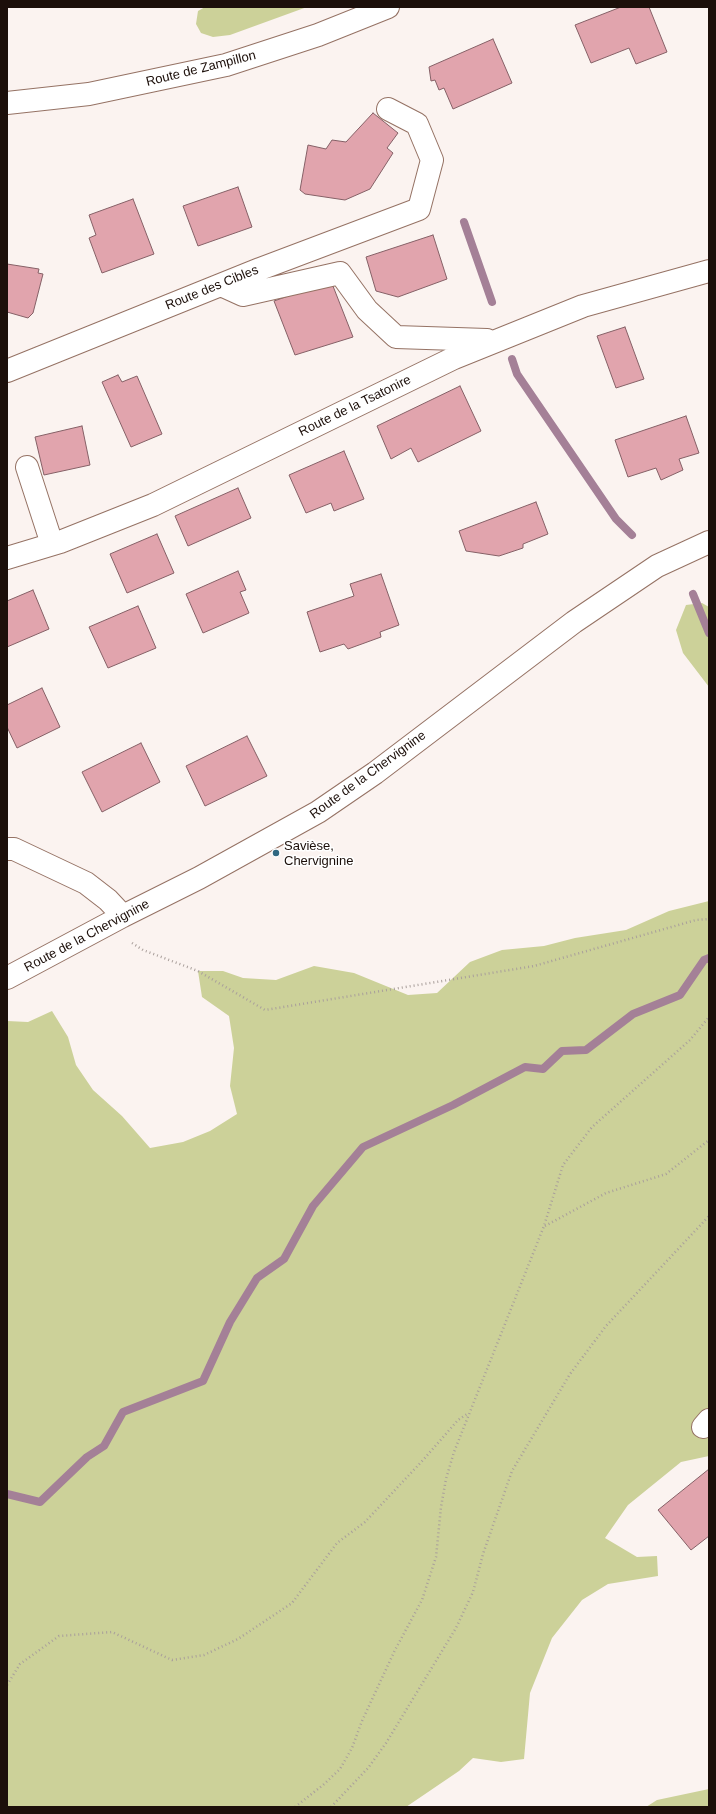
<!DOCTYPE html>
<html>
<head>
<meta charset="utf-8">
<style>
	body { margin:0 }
	#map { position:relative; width:716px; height:1814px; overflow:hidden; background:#fbf3f0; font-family:Arial,sans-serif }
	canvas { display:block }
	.frame { position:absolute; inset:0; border:8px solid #1c0f0a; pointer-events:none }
</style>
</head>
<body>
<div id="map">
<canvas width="716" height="1814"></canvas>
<div class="frame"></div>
</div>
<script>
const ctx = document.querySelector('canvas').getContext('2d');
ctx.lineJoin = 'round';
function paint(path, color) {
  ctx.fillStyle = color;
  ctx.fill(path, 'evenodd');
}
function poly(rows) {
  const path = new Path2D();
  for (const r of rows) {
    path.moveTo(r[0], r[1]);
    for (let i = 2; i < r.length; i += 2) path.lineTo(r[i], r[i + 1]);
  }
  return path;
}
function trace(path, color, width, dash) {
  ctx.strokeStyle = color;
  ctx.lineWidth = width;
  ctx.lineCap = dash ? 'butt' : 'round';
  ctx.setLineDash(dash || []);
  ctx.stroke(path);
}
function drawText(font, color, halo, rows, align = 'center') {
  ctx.font = font + ' Arial,sans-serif';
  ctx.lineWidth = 3;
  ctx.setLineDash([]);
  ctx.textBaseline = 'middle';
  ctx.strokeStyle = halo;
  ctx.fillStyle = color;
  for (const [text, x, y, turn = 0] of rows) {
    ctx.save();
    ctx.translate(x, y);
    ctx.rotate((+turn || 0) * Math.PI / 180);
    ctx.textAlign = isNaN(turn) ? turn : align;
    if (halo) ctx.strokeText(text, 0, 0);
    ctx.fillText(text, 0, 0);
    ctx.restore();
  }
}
paint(poly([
	[205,7,307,7,230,35,213,37,201,33,196,24,198,11],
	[702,603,709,607,709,687,683,653,676,630,686,605],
	[709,901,709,1456,681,1462,628,1505,605,1538,637,1557,657,1556,658,1576,608,1584,582,1600,552,1638,530,1693,524,1759,501,1762,473,1758,459,1771,406,1807,7,1807,7,1021,28,1022,52,1011,68,1037,76,1065,93,1090,122,1116,150,1148,183,1142,210,1131,237,1114,230,1086,234,1048,229,1016,202,997,198,971,223,971,243,978,276,980,314,966,354,973,408,995,437,993,470,962,502,950,544,946,575,938,626,930,669,911],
	[709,1789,709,1807,646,1807,657,1800]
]), '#ccd199');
trace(poly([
	[464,222,492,302],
	[512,359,517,374,616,519,632,535],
	[693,594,709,633],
	[7,1494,40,1502,87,1457,104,1446,123,1412,203,1381,230,1322,257,1278,284,1259,313,1206,363,1147,453,1105,525,1067,543,1069,562,1051,586,1050,633,1014,680,995,704,960,709,958]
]), '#a48097', 8);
const building = poly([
	[621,7,649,7,667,52,636,64,629,48,591,63,575,25,621,7],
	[493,39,512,83,453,109,444,88,439,90,435,80,431,81,429,67,493,39],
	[373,113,398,133,387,148,393,153,370,189,345,200,305,194,300,190,308,145,326,149,332,140,346,142,373,113],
	[238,187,252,227,198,246,183,206,238,187],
	[133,199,154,254,102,273,89,238,96,235,89,215,133,199],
	[433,235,447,279,398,297,376,291,366,257,433,235],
	[7,264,39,269,38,273,43,274,33,313,28,318,7,312,7,264],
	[331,281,353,337,295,355,274,301,331,281],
	[625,327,644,379,616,388,597,336,625,327],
	[118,375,122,382,137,376,162,434,131,447,102,382,118,375],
	[460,386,481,431,418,462,411,448,391,459,377,426,460,386],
	[686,416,699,453,679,459,683,470,661,480,656,468,628,477,615,440,686,416],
	[82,426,90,465,44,475,35,437,82,426],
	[344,451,364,499,334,511,331,503,306,513,289,475,344,451],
	[238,488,251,518,188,546,175,516,238,488],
	[536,502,548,534,523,544,523,548,499,556,466,551,459,531,536,502],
	[157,534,174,573,127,593,110,554,157,534],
	[238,571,246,590,240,592,249,613,203,633,186,594,238,571],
	[381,574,399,625,380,632,381,637,348,649,344,644,320,652,307,612,354,596,350,584,381,574],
	[33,590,49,629,7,647,7,601,33,590],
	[138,606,156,648,108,668,89,627,138,606],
	[42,688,60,727,17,748,7,727,7,705,42,688],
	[247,736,267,776,205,806,186,766,247,736],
	[141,743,160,782,102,812,82,772,141,743],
	[709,1469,709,1536,691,1550,658,1510,709,1469]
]);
paint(building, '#e1a4ad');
trace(building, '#856066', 1);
const minor = poly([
	[7,103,89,94,226,65,318,35,388,7],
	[221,285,243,295,340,273,367,310,396,337,487,340],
	[7,371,260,269,419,209,432,160,417,124,388,109],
	[27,467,52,544],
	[7,558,60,542,153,505,454,358,583,306,709,271],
	[7,849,14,849,86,883,108,900,123,916],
	[7,978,123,916,199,878,318,812,375,773,574,622,657,566,709,542],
	[703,1427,709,1420]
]);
trace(minor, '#957264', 24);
trace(poly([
	[132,943,143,950,198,971,265,1010,534,966,696,920,709,919],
	[545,1226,606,1193,666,1174,709,1140],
	[7,1685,20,1664,59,1636,112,1632,172,1660,204,1655,238,1639,292,1603,337,1543,365,1522,424,1459,458,1420,467,1414],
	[295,1807,323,1785,340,1769,352,1748,362,1721,395,1650,422,1600,436,1557,441,1507,446,1479,454,1452,544,1226,563,1165,592,1127,690,1040,709,1017],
	[331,1807,368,1768,386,1743,456,1628,473,1592,483,1554,512,1471,570,1374,606,1326,709,1216]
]), '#a99f9b', 2.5, [1, 3]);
trace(minor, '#fff', 22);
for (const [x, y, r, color] of [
	[276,853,4,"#2f6781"]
]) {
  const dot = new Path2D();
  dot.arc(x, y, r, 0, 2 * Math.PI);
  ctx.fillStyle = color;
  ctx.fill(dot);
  trace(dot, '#fff', 1.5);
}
drawText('13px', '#1c0f0a', '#fff', [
	["Route de Zampillon",201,69,-14],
	["Route des Cibles",212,288,-22],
	["Route de la Tsatonire",355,406,-26],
	["Route de la Chervignine",368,775,-36],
	["Route de la Chervignine",87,936,-28]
]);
drawText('13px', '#1c0f0a', '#fff', [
	["Savièse,",284,846],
	["Chervignine",284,861]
], 'left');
</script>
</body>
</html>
